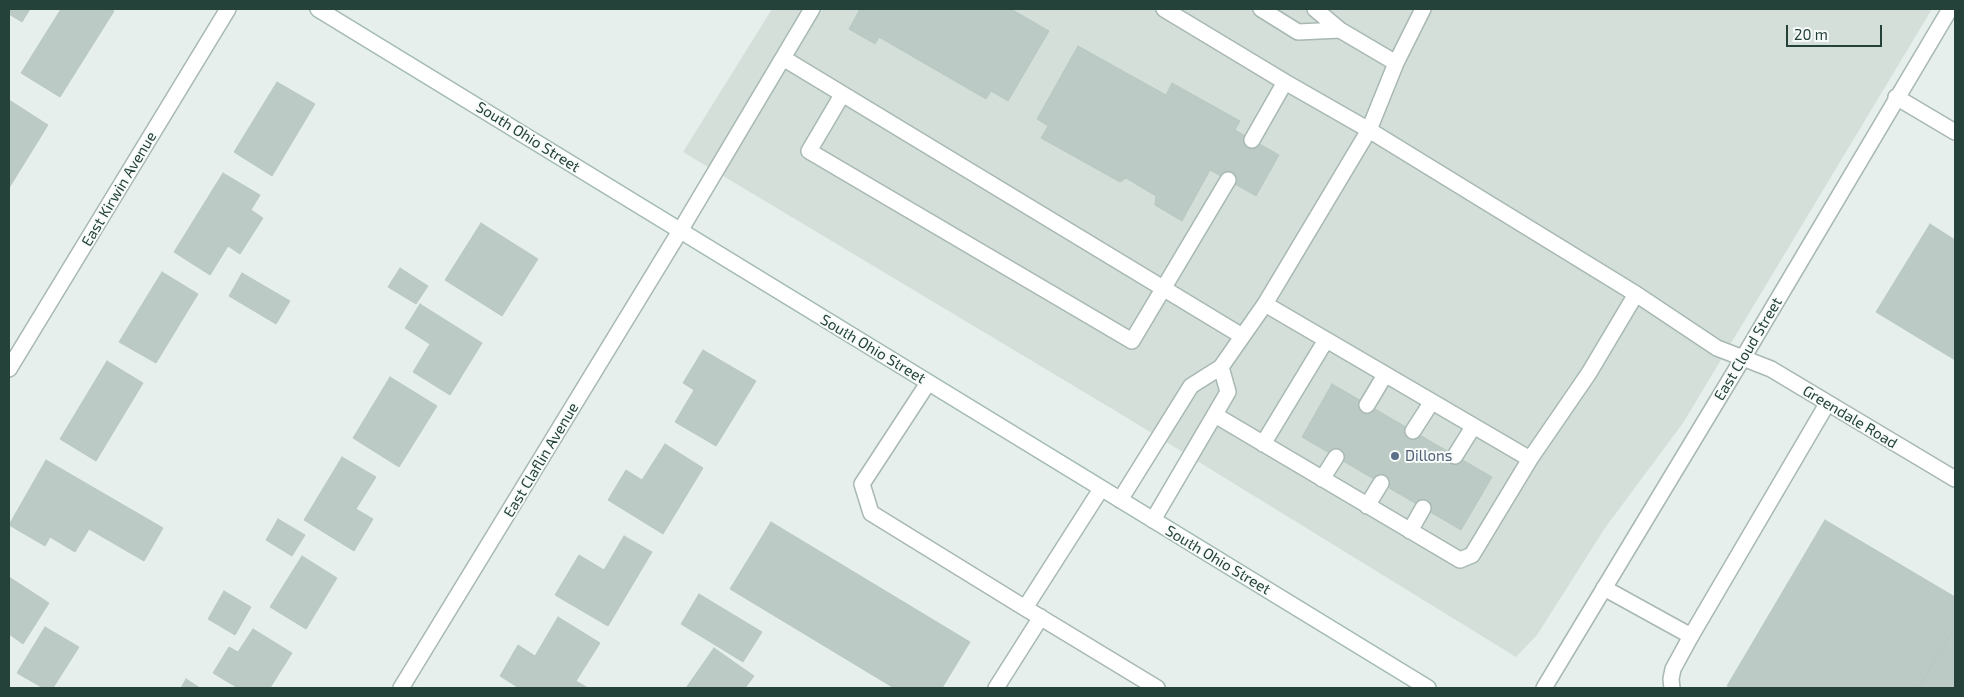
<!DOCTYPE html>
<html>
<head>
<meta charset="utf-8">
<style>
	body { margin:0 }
	#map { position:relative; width:1964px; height:697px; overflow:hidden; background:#e6efeb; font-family:"Exo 2",sans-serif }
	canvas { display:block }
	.frame { position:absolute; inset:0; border:10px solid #24423a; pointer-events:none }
	.scale { position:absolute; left:1786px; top:25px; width:96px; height:22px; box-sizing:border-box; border:2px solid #24423a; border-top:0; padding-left:6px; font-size:15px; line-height:18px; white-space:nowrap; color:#24423a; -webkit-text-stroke:4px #f7fbf9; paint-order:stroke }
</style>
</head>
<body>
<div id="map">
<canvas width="1964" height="697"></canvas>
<div class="frame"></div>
<div class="scale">20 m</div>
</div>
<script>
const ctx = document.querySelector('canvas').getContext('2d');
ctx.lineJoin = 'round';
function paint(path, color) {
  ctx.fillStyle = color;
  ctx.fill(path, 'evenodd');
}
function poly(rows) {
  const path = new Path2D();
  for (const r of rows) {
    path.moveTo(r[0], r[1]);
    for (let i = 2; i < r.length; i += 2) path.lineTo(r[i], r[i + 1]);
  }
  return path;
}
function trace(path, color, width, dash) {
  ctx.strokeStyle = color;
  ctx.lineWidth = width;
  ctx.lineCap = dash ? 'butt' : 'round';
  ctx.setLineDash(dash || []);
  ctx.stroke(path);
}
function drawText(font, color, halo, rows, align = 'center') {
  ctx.font = font + ' "Exo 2",sans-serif';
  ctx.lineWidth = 4;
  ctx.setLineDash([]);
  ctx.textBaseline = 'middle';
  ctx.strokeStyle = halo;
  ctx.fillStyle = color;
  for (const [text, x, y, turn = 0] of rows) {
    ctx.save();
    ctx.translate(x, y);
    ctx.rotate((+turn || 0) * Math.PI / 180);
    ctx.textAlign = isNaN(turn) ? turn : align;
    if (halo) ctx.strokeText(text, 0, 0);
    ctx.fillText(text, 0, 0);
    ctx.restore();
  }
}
paint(poly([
	[772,9,1932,9,1683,423,1605,528,1537,635,1516,657,1124,416,683,152]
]), '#d4dfda');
const building = poly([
	[9,9,30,9,22,22,9,14,9,9],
	[61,9,111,9,114,11,60,97,21,73,61,9],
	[860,9,1011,9,1049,31,1008,101,991,91,986,99,879,37,875,44,849,29,860,9],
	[1078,46,1166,95,1172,83,1240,121,1235,130,1279,155,1256,196,1210,170,1182,221,1155,205,1156,196,1126,178,1120,182,1041,138,1048,126,1037,119,1078,46],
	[277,82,315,104,272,176,234,152,277,82],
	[9,100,48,125,9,188,9,100],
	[223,173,260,195,251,210,263,218,240,254,228,246,210,275,174,252,223,173],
	[481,223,538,259,502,316,445,280,481,223],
	[1930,224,1955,240,1955,360,1876,312,1930,224],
	[400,268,428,286,416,304,388,287,400,268],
	[162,272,198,294,156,363,119,342,162,272],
	[242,273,290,301,276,324,229,296,242,273],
	[420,304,482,343,450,395,413,372,430,344,405,328,420,304],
	[703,350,756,381,716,446,675,422,694,390,683,383,703,350],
	[107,361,143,383,96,461,60,439,107,361],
	[390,377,437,406,399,467,353,438,390,377],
	[1332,384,1492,477,1461,530,1302,437,1332,384],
	[665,444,703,468,663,534,608,500,626,470,642,480,665,444],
	[342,457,376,477,356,509,373,519,354,551,304,520,342,457],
	[46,460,163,528,144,561,89,529,75,552,50,537,45,546,9,525,46,460],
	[278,519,305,535,292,556,266,540,278,519],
	[1825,520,1955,597,1955,626,1918,688,1731,688,1727,686,1825,520],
	[771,522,970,642,942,688,894,688,730,589,771,522],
	[624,536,652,552,608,626,555,595,579,555,604,570,624,536],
	[302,556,337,578,306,629,270,607,302,556],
	[9,577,49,603,23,644,9,634,9,577],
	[224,591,251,607,235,635,208,619,224,591],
	[699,594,762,632,743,662,681,624,699,594],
	[558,617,600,643,576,681,588,688,519,688,500,676,518,645,535,656,558,617],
	[1955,626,1955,688,1918,688,1955,626],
	[45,627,79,647,53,688,43,688,17,673,45,627],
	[253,629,292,653,270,688,238,688,213,673,229,647,238,652,253,629],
	[714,648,754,676,745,688,686,688,714,648],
	[186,679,200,688,181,688,186,679]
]);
paint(building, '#bbcac4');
trace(building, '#b8c9c2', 1);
const lane = poly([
	[1164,9,1285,82,1369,130,1636,294,1717,348,1743,358],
	[1261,9,1298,32,1340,30],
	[1315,9,1340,30,1396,63],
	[783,58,1242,336],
	[842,95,809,151,1132,341,1228,180],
	[1252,140,1285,82],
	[680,231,812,9],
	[1265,304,1530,459],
	[928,383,862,484,871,513,1025,608,1101,489],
	[1367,405,1385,375],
	[1215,415,1460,560,1472,555,1530,459,1589,373,1636,294],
	[1413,431,1431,403],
	[1263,444,1326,340],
	[1455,456,1473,427],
	[1322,479,1336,457],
	[1120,500,1191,386,1221,367,1265,304,1369,130,1396,63,1423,9],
	[1367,506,1381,483],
	[1153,520,1228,392,1221,367],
	[1410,531,1423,508],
	[1604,588,1691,636,1673,669,1671,679,1672,688],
	[1025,608,1157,688],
	[996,688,1041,617]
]);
const street = poly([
	[1896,97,1955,132],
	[1743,358,1771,369,1955,479],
	[9,369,228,9],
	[1691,636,1827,404],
	[401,688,680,231],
	[1544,688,1743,358,1950,9]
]);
const secondary = poly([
	[318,9,1428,688]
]);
trace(lane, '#a8b8b2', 18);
trace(street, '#a8b8b2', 18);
trace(secondary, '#a4bbb3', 18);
trace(lane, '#fff', 15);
trace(street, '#fff', 15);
trace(secondary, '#fff', 15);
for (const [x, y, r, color] of [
	[1395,456,5,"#5c6f8a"]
]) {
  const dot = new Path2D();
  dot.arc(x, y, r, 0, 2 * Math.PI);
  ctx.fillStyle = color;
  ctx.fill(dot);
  trace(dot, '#f7fbf9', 2);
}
drawText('15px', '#24423a', '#f7fbf9', [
	["South Ohio Street",528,137,32],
	["East Kirwin Avenue",119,189,-59],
	["South Ohio Street",873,349,31],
	["East Cloud Street",1748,349,-59],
	["Greendale Road",1850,417,31],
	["East Claflin Avenue",541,460,-59],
	["South Ohio Street",1218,560,31]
]);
drawText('15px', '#4e5e75', '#f7fbf9', [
	["Dillons",1405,456]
], 'left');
</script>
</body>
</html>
